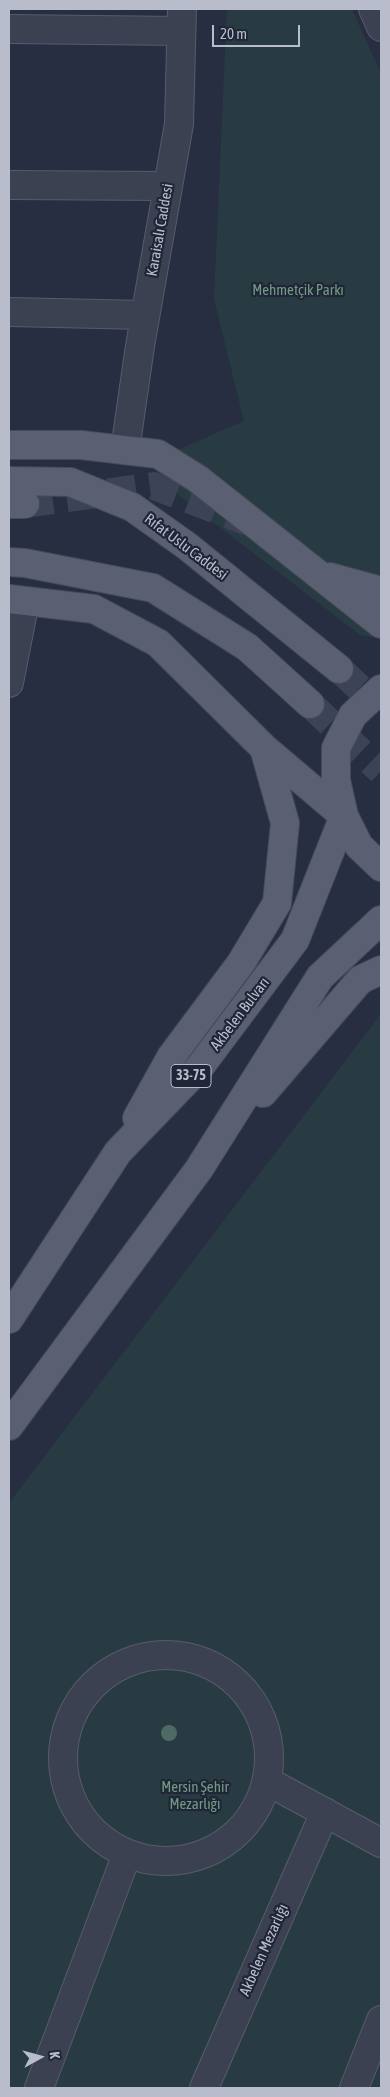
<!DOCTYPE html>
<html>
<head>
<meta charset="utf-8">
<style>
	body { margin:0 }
	#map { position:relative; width:390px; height:2097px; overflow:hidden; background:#272e42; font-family:"Asap Condensed",sans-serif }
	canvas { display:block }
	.frame { position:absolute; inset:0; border:10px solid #b9bdcb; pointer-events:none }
	.north { position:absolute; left:15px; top:2032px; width:50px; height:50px; -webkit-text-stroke:4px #202637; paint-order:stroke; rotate:83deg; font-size:14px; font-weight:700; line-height:20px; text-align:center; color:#b9bdcb }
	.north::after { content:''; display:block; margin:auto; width:18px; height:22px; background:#b9bdcb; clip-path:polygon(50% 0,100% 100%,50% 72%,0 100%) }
	.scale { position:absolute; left:212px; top:25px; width:88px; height:22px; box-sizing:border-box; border:2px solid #b9bdcb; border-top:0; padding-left:6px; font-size:15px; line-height:18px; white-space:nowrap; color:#b9bdcb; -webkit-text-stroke:4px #202637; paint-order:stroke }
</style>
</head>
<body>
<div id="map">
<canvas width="390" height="2097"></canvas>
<div class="frame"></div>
<div class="north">K</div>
<div class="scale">20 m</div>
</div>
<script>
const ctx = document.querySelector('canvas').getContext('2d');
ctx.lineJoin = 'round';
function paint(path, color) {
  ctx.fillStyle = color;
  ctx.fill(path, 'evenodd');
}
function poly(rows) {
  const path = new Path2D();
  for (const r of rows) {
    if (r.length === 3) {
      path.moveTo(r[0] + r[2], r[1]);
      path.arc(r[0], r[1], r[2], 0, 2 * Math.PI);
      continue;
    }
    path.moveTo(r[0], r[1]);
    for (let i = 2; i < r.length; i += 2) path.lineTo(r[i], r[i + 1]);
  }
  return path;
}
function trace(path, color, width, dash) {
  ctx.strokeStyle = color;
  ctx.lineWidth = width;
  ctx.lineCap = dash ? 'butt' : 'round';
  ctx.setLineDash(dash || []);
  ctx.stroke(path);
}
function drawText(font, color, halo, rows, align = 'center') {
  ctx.font = font + ' "Asap Condensed",sans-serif';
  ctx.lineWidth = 4.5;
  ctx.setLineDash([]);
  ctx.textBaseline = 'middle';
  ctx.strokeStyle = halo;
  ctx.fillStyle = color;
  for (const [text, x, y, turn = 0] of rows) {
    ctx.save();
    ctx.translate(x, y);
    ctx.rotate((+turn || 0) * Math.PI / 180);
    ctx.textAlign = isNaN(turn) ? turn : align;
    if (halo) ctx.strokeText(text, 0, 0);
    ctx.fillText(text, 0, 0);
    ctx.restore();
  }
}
paint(poly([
	[227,9,352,9,381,74,381,639,360,635,178,495,166,455,244,421,214,299],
	[381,1014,381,2088,9,2088,9,1503]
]), '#293b42');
trace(poly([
	[25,504,154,486,248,522],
	[339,669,381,708],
	[310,704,381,771]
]), '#3d4357', 28, [28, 14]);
const minor = poly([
	[373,9,381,27],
	[9,29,181,31],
	[9,185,168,186],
	[9,312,145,315],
	[125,450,140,346,179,124,182,9],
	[9,683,25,601],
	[166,1758,103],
	[267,1781,381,1843],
	[39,2088,127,1854],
	[204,2088,325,1812],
	[354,2088,381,2020]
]);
const major = poly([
	[9,445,81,445,158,454,198,479,381,624],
	[9,481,70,482,132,507,187,546,339,669],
	[9,504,25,504],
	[9,562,25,563,153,588,247,647,310,704],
	[330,577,381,591],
	[9,599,94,609,158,643,264,748,344,816,359,846,381,867],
	[263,1093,360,980,381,970],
	[137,1118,171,1057,241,963,277,903,285,823,264,748],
	[9,1319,118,1152,199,1068,295,940,344,816,336,780,336,748,353,715,381,689],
	[9,1426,199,1169,320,977,381,920]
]);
trace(minor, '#575c6c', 30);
trace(major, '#454a5b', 30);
trace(minor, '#3c4151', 28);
trace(major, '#5a6071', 28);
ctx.fillStyle = '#4f6a65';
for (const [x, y] of [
	[169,1733]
]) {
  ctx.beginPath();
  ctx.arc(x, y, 8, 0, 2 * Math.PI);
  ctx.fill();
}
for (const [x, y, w] of [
	[191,1076,40]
]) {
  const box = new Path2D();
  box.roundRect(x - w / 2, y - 11.5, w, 23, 4);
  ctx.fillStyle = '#202637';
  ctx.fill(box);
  trace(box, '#b9bdcb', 1);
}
drawText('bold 14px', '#b9bdcb', null, [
	["33-75",191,1076]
]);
drawText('15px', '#b9bdcb', '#202637', [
	["Karaisalı Caddesi",160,230,-80],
	["Rıfat Uslu Caddesi",186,547,37],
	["Akbelen Bulvarı",240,1014,-53],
	["Akbelen Mezarlığı",264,1950,-66]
]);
drawText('15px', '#709b81', '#202637', [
	["Mehmetçik Parkı",298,290],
	["Mersin Şehir",195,1787],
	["Mezarlığı",195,1804]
]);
</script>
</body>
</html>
